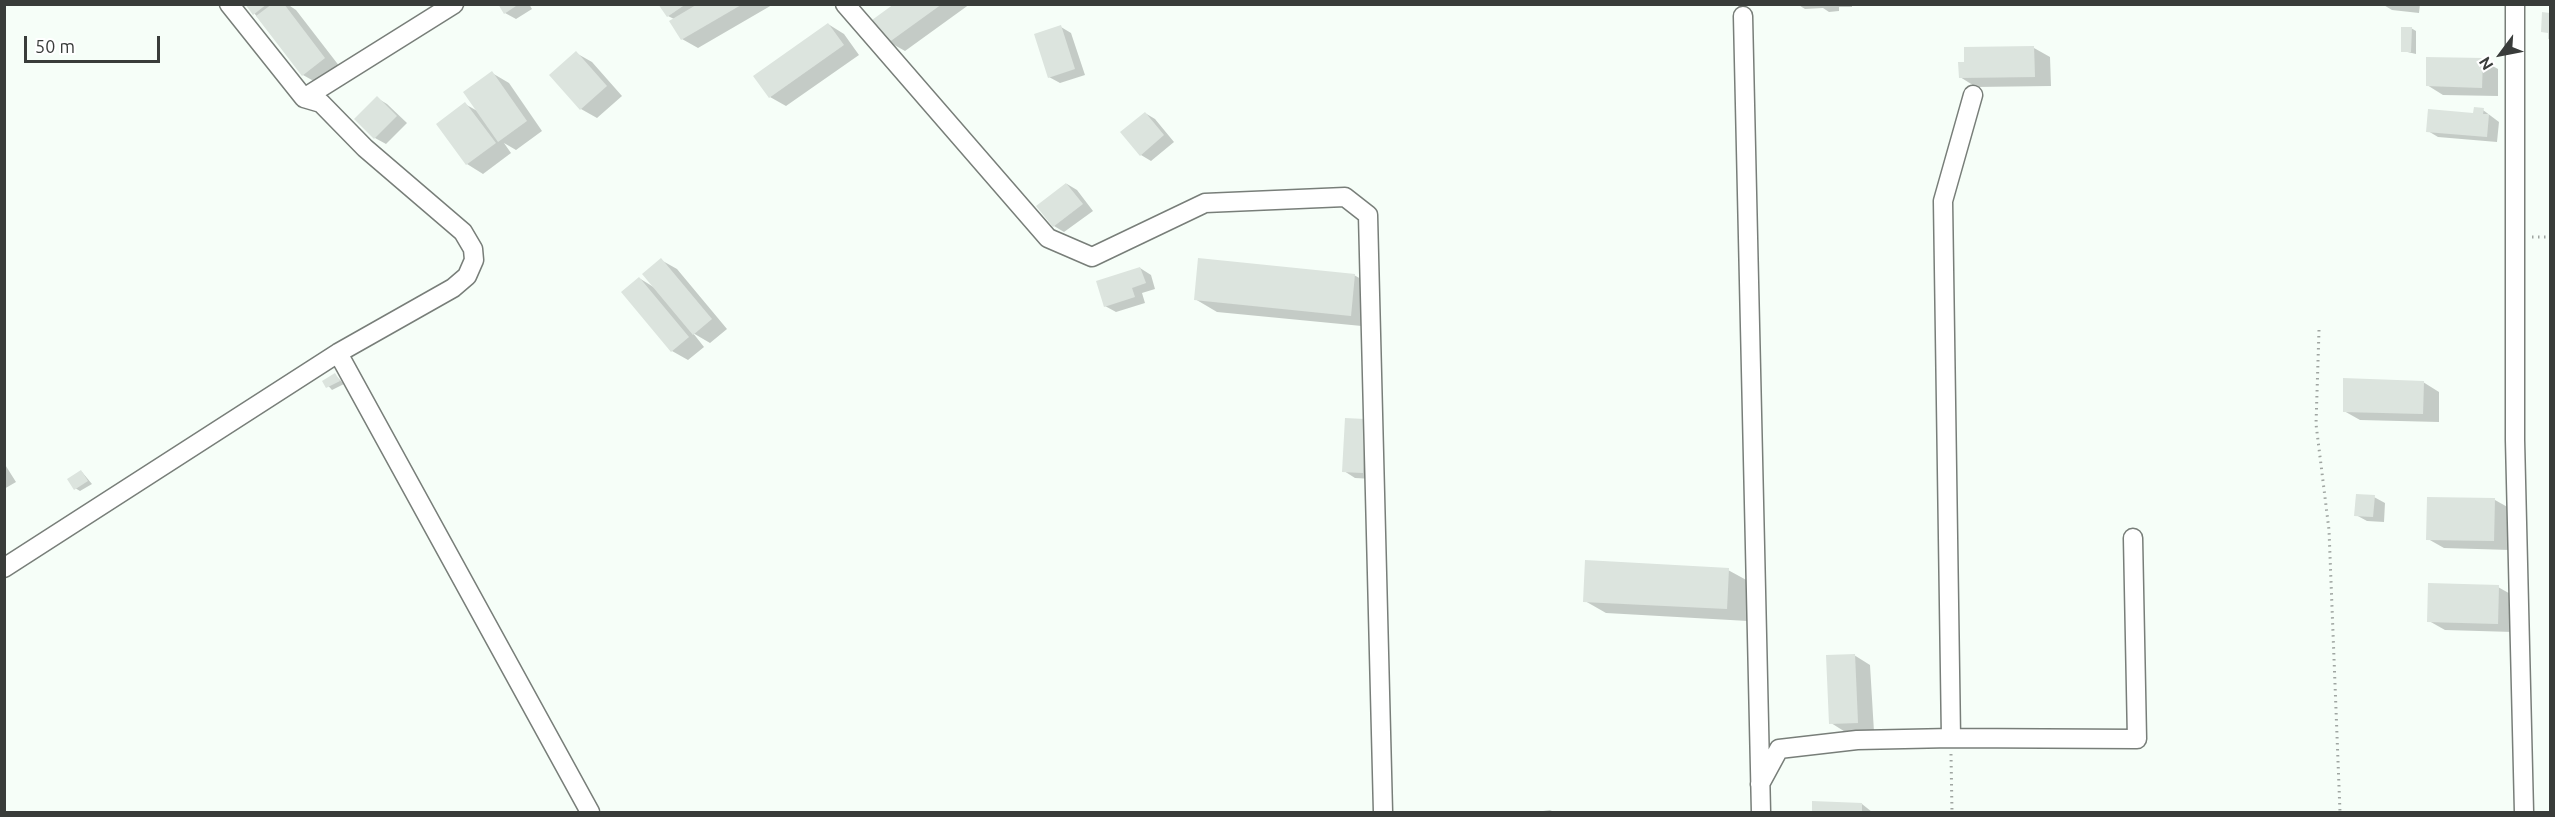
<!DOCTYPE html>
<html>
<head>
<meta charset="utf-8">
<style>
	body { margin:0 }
	#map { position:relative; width:2555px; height:817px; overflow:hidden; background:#f6fef8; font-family:Ubuntu,sans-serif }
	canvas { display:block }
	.frame { position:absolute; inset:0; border:6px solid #393c3a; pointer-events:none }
	.north { position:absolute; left:2471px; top:24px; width:60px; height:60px; -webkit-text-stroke:4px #fff; paint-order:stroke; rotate:238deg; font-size:16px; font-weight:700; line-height:24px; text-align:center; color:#393c3a }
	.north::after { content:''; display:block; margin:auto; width:21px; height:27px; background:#393c3a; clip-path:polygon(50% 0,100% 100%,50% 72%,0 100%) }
	.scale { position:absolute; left:24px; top:36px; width:136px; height:27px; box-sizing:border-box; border:3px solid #393c3a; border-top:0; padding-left:8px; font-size:18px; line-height:21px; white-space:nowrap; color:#393c3a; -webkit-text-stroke:4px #fff; paint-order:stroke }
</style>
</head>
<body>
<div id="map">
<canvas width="2555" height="817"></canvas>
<div class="frame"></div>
<div class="north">N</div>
<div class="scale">50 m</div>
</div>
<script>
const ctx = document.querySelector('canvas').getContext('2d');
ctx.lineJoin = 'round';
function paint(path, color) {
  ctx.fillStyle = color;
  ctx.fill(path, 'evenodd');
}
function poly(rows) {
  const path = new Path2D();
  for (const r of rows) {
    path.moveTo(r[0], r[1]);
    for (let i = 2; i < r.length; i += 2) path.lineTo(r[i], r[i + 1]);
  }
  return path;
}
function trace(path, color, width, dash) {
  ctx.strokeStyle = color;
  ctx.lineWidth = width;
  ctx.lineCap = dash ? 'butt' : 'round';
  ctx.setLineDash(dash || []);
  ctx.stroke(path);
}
paint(poly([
	[247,4,287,4,296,10,340,67,319,84,303,75],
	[500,4,529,4,532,9,516,19,505,13],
	[660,4,772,5,698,48,682,39,674,19,668,16],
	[897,4,970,4,905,51,889,42],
	[1797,4,1852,4,1852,7,1839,7,1839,11,1829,12,1823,8,1805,9],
	[2382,4,2420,4,2419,13,2392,10],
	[828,24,844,34,859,55,786,106,770,97],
	[1061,27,1071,33,1085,75,1060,83,1049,77],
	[2411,28,2416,31,2416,54,2403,51],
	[2034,48,2050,57,2051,86,1976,87,1960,77],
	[576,53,592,62,622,96,597,118,581,109],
	[2482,60,2498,69,2498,96,2443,95,2427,85],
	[492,73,509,83,542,131,516,150,504,143,511,153,483,174,467,164,438,124,465,104,479,112],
	[377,98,387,104,407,123,386,144,375,138,356,119],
	[2483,110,2499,122,2497,142,2438,137,2428,131],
	[1145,113,1155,119,1174,142,1151,161,1141,155],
	[1067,184,1077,190,1093,211,1064,232,1054,226],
	[661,260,677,269,727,329,710,343,693,333,704,347,688,360,672,351,639,278,655,288],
	[1140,268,1151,275,1155,289,1142,293,1145,303,1116,312,1105,306],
	[1354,275,1375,287,1372,327,1217,312,1195,299],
	[335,375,344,384,332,390,324,381],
	[2423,382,2439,392,2439,422,2360,420,2344,411],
	[1346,419,1376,426,1373,479,1355,478,1344,471],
	[4,463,16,482,4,489],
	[82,472,92,484,80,491,75,488],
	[2374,497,2385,503,2384,522,2367,521,2356,515],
	[2495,500,2511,509,2510,550,2444,548,2428,539],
	[1728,570,1750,582,1748,621,1606,613,1585,601],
	[2498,587,2514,596,2513,632,2445,630,2429,621],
	[1854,655,1870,665,1874,732,1847,733,1831,723],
	[1814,803,1862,804,1872,812,1814,812],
	[1550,810,1554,812,1536,812]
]), '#0003');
paint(poly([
	[245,4,267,4,253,15],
	[272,4,284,4,325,58,302,76,256,16],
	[498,4,519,4,504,14],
	[658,4,686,4,667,17],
	[894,4,942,4,888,43,872,20],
	[696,5,741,5,681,40,669,21],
	[2542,12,2550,13,2550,39,2548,39,2548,33,2541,32],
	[828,23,844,45,769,98,753,76],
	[1061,25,1075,69,1048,78,1034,34],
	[2401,27,2412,27,2411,52,2401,52],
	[2034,46,2035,77,1959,78,1958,62,1964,62,1964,47],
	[576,51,607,86,580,110,549,75],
	[2426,57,2483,58,2482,88,2426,86],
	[492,71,527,121,498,142,463,92],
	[377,96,397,116,374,139,354,119],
	[465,102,496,143,466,165,436,124],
	[2474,107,2484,108,2483,114,2489,114,2487,137,2426,132,2428,109,2473,113],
	[1145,112,1164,135,1140,156,1120,132],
	[1066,183,1083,204,1053,227,1036,206],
	[661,258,712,319,693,335,642,274],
	[1198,258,1355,274,1351,316,1194,300],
	[1140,267,1146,283,1132,288,1135,297,1104,307,1096,281],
	[639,277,689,337,671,352,621,292],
	[335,373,340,381,326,388,322,381],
	[2343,378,2424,381,2423,414,2343,412],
	[1345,418,1365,419,1363,473,1342,472],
	[81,470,88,481,74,490,67,479],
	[2356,494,2375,495,2373,517,2354,516],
	[2427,497,2495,498,2494,541,2426,540],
	[1585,560,1729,568,1727,609,1583,602],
	[2428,583,2499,585,2498,624,2427,622],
	[1855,654,1858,723,1829,724,1826,655],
	[1812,801,1862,803,1862,812,1812,812]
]), '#dce4de');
const minor = poly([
	[845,4,1048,238,1092,257,1205,203,1345,197,1368,215,1383,812],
	[2515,4,2515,440,2524,812],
	[1743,16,1761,812],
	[304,98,454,4],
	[338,353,590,812],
	[4,568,338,353,453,288,467,276,474,260,473,249,463,232,365,148,321,103,304,98,229,4],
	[1951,738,2137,739,2133,538],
	[1760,784,1779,749,1857,740,1951,738,1943,201,1973,95]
]);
trace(minor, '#787e79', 21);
trace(poly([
	[2532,237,2550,237],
	[2319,330,2316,424,2329,530,2340,812],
	[1951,754,1952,812]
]), '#9fa5a1', 3, [1.5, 4.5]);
trace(minor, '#fff', 18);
</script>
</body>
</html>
